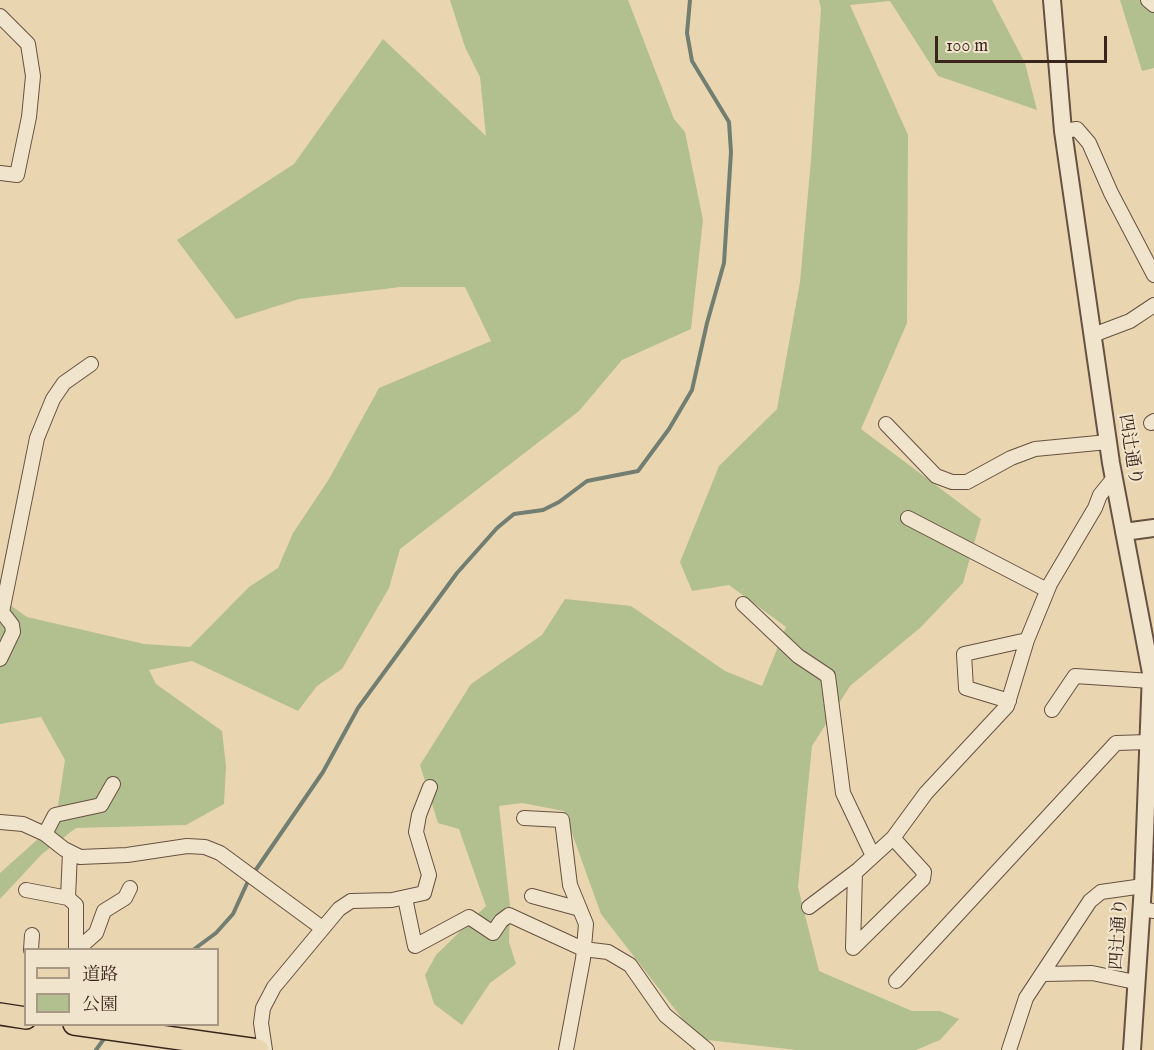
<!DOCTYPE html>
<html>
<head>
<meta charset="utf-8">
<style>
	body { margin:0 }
	#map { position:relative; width:1154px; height:1050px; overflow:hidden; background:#e9d6b1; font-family:"IM FELL English","Noto Serif JP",serif }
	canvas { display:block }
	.legend { position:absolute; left:24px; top:948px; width:195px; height:78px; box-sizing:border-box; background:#f1e4cc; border:2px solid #a89886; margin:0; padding:8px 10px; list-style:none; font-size:18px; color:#3a251d }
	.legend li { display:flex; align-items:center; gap:12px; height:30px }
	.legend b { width:30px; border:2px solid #a89886 }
	.scale { position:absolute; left:935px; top:36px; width:172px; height:27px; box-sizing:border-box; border:3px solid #3a251d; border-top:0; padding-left:8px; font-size:18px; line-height:21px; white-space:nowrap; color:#3a251d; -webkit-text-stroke:4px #f1e4cc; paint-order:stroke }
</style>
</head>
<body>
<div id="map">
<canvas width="1154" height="1050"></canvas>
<ul class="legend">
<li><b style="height:8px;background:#e9d6b1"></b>道路</li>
<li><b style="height:16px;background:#b2bf8f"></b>公園</li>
</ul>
<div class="scale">100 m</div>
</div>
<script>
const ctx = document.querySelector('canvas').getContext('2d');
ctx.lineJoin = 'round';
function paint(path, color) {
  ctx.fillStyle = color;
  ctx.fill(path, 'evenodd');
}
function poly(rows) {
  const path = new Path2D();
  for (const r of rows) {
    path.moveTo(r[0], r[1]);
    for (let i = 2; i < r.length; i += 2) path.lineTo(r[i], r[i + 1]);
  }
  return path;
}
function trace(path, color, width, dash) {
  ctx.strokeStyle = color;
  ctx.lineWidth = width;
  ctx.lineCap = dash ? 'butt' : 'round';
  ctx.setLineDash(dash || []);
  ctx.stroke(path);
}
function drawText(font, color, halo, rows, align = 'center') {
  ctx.font = font + ' "IM FELL English","Noto Serif JP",serif';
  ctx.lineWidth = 4.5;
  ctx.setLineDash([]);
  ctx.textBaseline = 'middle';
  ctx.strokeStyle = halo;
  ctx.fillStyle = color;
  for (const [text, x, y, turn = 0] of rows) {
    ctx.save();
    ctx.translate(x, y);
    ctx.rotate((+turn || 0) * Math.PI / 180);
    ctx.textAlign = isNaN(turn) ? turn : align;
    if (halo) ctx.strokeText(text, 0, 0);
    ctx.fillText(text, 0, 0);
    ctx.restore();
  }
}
paint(poly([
	[450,0,628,0,674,119,685,132,703,220,691,329,622,360,579,411,400,549,389,588,342,669,317,686,298,711,192,661,149,670,156,684,222,731,226,766,224,804,186,825,76,828,42,854,0,899,0,873,48,830,57,812,65,760,41,717,0,724,0,598,27,617,144,644,190,647,249,587,278,568,293,533,329,479,379,388,491,341,465,287,401,287,299,299,236,319,177,240,294,164,383,39,486,136,480,77,465,47],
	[819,0,992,0,1025,63,1037,110,938,76,890,1,850,5,908,135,907,323,861,429,981,519,963,583,920,628,850,686,812,746,798,887,819,971,912,1011,940,1011,959,1019,940,1040,916,1050,797,1050,698,1039,601,914,564,811,522,803,499,806,510,906,509,942,516,964,490,983,462,1025,434,1004,425,975,436,955,486,906,459,829,438,823,420,765,471,684,542,635,565,599,631,606,725,671,762,686,786,627,729,585,692,591,680,562,719,466,777,409,800,282,811,160,821,9],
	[1120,0,1154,0,1154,68,1142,71]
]), '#b2bf8f');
trace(poly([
	[253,874,323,772,358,708,457,573,497,528,514,514,543,510,559,502,587,481,638,471,669,429,692,390,707,323,724,263,731,152,729,122,692,61,687,33,690,0],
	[193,950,216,933,233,914,249,879],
	[96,1050,106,1036]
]), '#727e71', 4);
const minor = poly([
	[1148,0,1154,5],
	[0,16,28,44,33,76,29,117,17,175,0,173],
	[1063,131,1077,129,1089,143,1111,193,1154,275],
	[1093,335,1130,321,1154,305],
	[1151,423,1154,421],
	[886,424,936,476,952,482,967,482,1011,458,1035,449,1108,442],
	[908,518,1047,590],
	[743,604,798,656,828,676,843,793,873,856],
	[0,659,13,632,12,625,2,612,37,438,53,399,64,383,91,364],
	[1009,701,966,688,964,654,1027,640],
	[1052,710,1075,676,1151,681],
	[524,818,562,820,570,885,586,924,583,959,566,1050],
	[0,822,23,824,45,834,64,849,80,857,127,855,187,846,205,847,220,853,322,928],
	[45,834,55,815,101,805,113,784],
	[855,872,853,948,923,879,924,872,893,838],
	[26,890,68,898,76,905,76,950],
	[532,896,580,909],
	[68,898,70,852],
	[405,898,415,946,469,917,493,933,501,921,509,915,583,949,608,952,630,965,665,1015,707,1050],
	[809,907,858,870,893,838,926,793,1007,706,1027,640,1050,584,1095,508,1100,495,1113,479],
	[1141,909,1154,911],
	[78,949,96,933,104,911,125,898,130,888],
	[31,950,32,935],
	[1044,974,1092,973,1135,982],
	[896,981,1116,743,1149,742],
	[265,1050,261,1023,263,1008,274,987,339,909,351,901,392,900,424,893,429,875,416,832,419,815,430,787],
	[1009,1050,1026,998,1090,901,1101,892,1143,886]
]);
const tertiary = poly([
	[1052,0,1063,131,1111,463,1151,673,1143,886,1132,1050],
	[1124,532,1154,528]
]);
const primary = poly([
	[0,1014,26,1018],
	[74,1024,258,1050]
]);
trace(minor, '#665142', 16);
trace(tertiary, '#665142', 20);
trace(primary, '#3a251d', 24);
trace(minor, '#f1e4cc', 14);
trace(tertiary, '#f1e4cc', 16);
trace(primary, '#e9d6b1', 21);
drawText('18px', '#3a251d', '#f1e4cc', [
	["四辻通り",1129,450,81],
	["四辻通り",1120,934,-86]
]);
</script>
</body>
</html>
